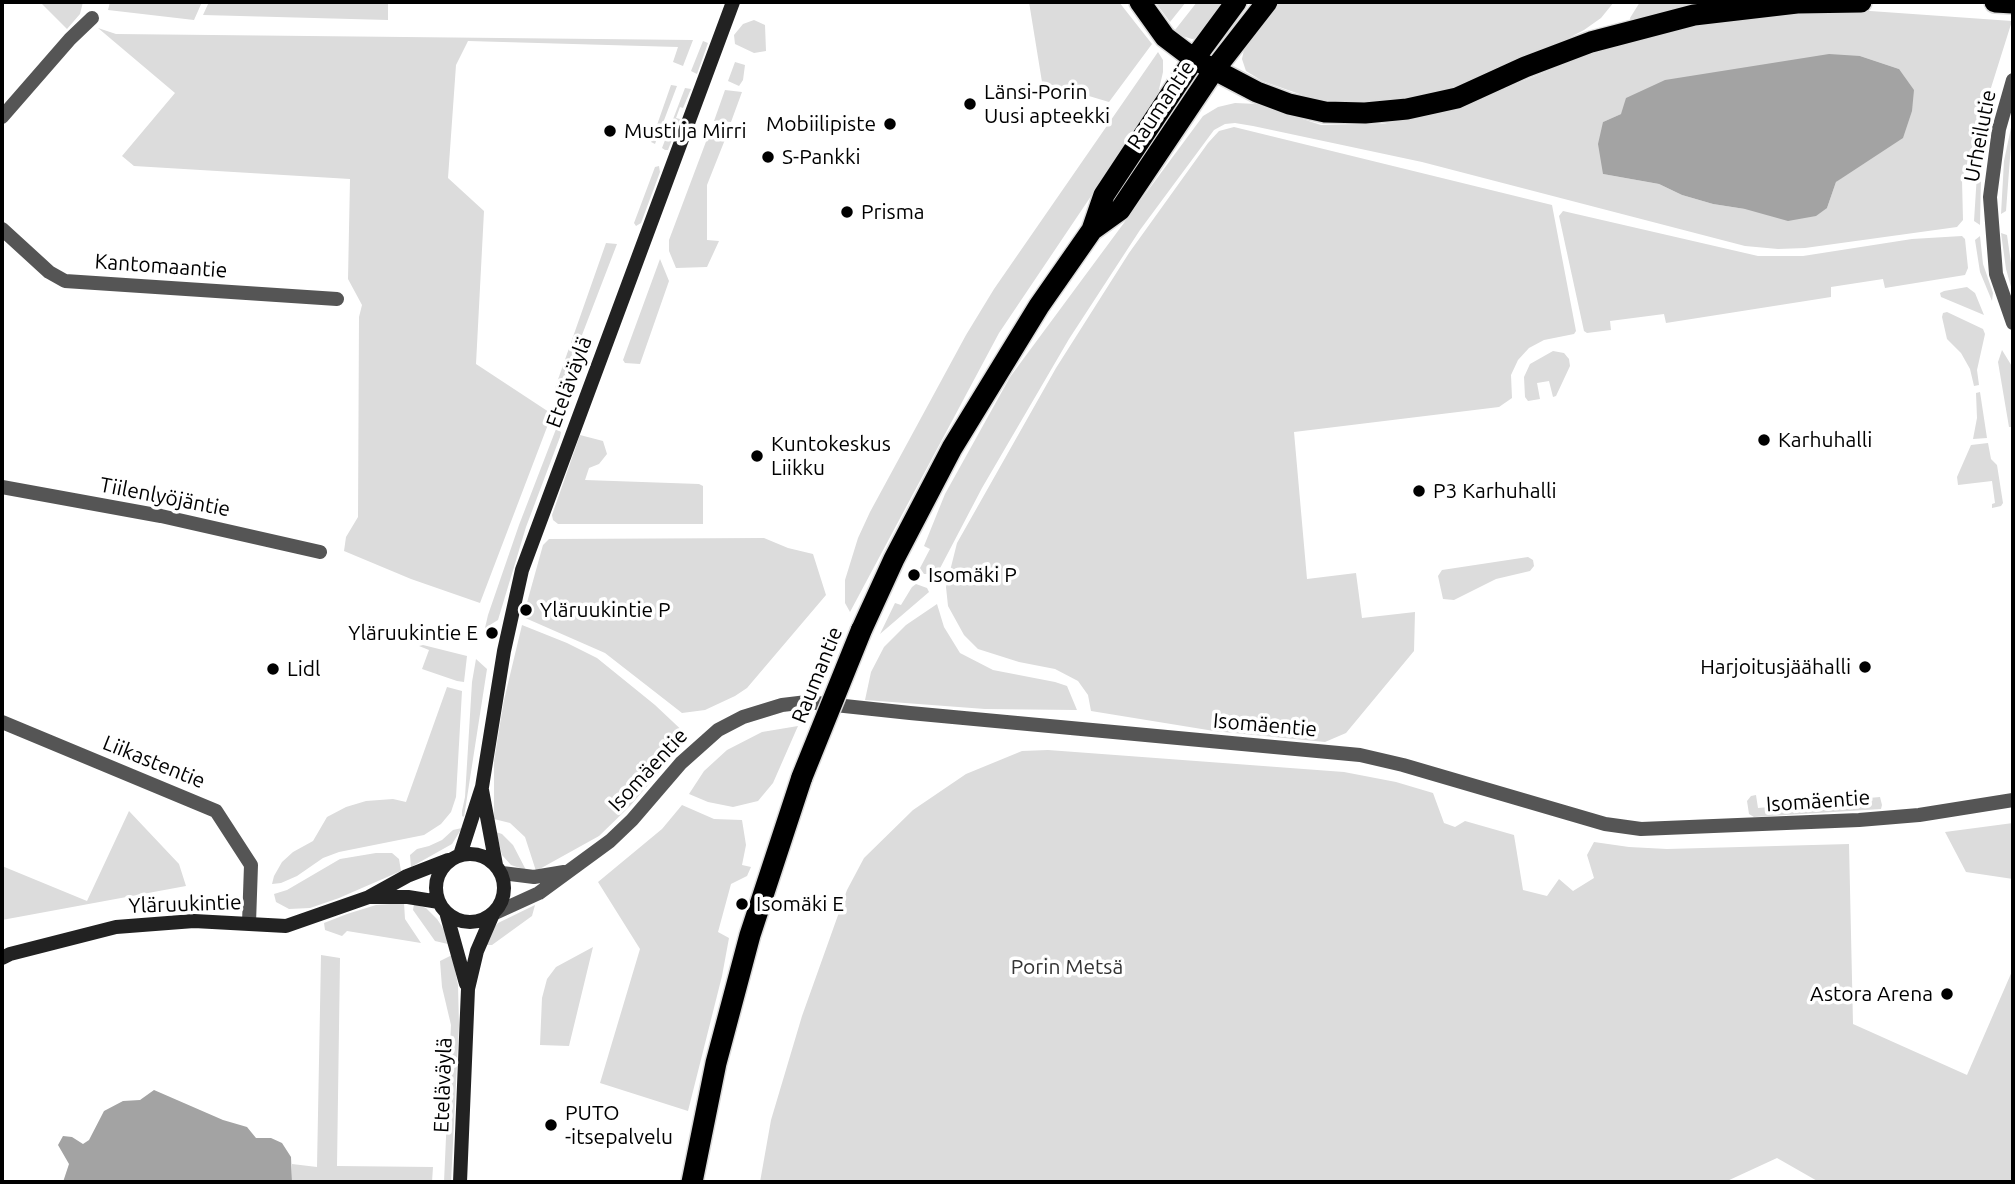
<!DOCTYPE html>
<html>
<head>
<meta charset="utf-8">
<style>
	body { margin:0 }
	#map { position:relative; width:2015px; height:1184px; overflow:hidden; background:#fff; font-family:Ubuntu,sans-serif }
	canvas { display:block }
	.frame { position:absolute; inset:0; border:4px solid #000; pointer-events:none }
</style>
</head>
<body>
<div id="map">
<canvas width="2015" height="1184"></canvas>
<div class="frame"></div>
</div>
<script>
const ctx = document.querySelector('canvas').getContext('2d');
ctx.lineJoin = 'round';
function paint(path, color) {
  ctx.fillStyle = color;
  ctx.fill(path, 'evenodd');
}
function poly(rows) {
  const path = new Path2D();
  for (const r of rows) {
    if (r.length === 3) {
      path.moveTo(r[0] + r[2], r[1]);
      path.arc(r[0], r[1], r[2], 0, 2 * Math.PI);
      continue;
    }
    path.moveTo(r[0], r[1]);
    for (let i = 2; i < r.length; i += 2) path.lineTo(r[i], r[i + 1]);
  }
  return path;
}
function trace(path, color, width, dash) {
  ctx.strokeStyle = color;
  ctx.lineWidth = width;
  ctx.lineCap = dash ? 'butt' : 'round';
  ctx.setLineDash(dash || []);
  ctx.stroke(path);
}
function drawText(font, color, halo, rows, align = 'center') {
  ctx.font = font + ' Ubuntu,sans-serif';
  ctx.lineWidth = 7;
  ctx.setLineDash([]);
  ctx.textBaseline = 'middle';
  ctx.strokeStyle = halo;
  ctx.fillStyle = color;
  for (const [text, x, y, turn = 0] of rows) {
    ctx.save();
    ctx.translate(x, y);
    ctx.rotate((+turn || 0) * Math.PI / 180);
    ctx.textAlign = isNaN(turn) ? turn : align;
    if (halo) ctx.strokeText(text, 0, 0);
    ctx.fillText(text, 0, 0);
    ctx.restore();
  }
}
paint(poly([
	[40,2,83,2,80,14,67,29],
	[110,2,202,2,194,20,108,10],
	[209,2,388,2,388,20,203,15],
	[1029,2,1119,2,1152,44,1109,102,1042,82],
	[1155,2,1186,2,1170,22],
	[1197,2,1225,2,1199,38,1192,39,1182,36,1175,30],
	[1276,2,1614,2,1601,18,1584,30,1534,56,1465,84,1400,102,1357,105,1311,98,1262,81,1246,71,1242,59,1245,45],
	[1640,2,1730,2,1631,23,1630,18],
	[1856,10,2012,21,1962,180,1963,220,1957,227,1805,248,1778,249,1745,246,1422,162,1253,126,1235,123,1225,124,1214,130,1140,230,1069,339,982,488,937,574,924,574,920,568,930,549,924,546,945,494,1010,377,1203,116,1218,107,1235,103,1257,104,1321,125,1382,124,1446,112,1600,50,1650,34,1710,22,1783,13],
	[1860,56,1899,69,1855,167,1836,182,1827,208,1745,209,1713,204,1682,195,1659,184,1603,174,1603,122,1621,114],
	[754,20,765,25,766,51,754,53,735,44,734,35,743,24],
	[98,28,116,34,693,40,683,66,673,62,678,47,468,41,456,65,448,178,484,211,476,364,552,414,480,603,411,579,344,551,346,537,358,517,359,317,362,305,348,279,350,179,134,166,122,156,175,93],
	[703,41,708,43,697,74,691,71],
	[1158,52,1163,60,1163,72,1157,98,999,333,850,612,845,603,845,580,858,538,870,512,966,335,994,289],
	[735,62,745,65,743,80,739,86,728,81],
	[671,85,677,86,655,144,651,142],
	[685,88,691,89,683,108,680,107,676,118,680,119,668,150,665,150,662,148],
	[725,90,742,92,731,122,714,121],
	[2013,118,2006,211,2001,214,2004,161],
	[1234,127,1552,205,1576,331,1574,334,1544,340,1529,348,1518,360,1511,375,1512,398,1499,407,1294,432,1307,579,1356,573,1362,618,1415,612,1414,651,1346,733,1325,742,1214,731,1091,711,1088,695,1078,681,1055,669,1019,662,978,649,964,635,948,606,946,587,957,543,1056,368,1129,253,1208,143,1219,131],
	[710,131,728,132,707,185,707,240,719,241,707,267,676,268,669,251,669,240],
	[1985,138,1986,138,1981,178,1980,225,1974,221,1977,174],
	[659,166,660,172,641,223,636,226,634,223,655,167],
	[1563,211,1758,256,1803,256,1912,239,1962,236,1965,239,1968,268,1965,275,1885,288,1883,279,1831,287,1831,297,1666,323,1664,314,1610,321,1611,330,1587,333,1584,331,1559,216],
	[2001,233,2007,235,2013,277,2013,294,2006,269],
	[1980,236,1983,264,1993,293,1992,301,1980,272,1975,240],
	[606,243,617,244,557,400,555,388],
	[660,259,669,281,640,364,625,363,623,360],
	[1967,287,1975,293,1984,315,1941,297,1940,293,1944,291],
	[1947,312,1983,329,1985,334,1977,370,1979,385,1974,386,1970,369,1961,353,1947,339,1942,317,1943,313],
	[2002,350,2013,368,2013,427,2009,427,1998,362],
	[1553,351,1564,353,1569,359,1570,366,1556,396,1553,397,1549,381,1537,383,1540,399,1528,401,1525,397,1524,377,1530,364],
	[1980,392,1987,438,1973,439,1977,418,1976,393],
	[556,429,561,432,560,437,526,527,498,620,485,628,488,615,519,525],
	[580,435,603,441,607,454,599,464,589,468,585,480,699,484,703,486,703,524,558,524,553,520,552,515],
	[1988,443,1991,459,1997,465,2003,503,2001,506,1992,508,1992,504,1995,503,1992,481,1958,485,1957,477,1971,445],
	[764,538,788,548,813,554,826,595,747,688,735,696,705,710,682,713,605,653,523,617,543,545,549,539],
	[1528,557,1533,560,1534,566,1530,571,1496,579,1454,600,1443,599,1438,576,1442,570],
	[916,584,927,588,929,592,880,634,895,603,901,605,912,587],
	[937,604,944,627,960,653,993,670,1055,682,1067,686,1077,710,985,709,865,700,871,672,884,647,906,625],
	[522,625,567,643,597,658,655,705,689,737,630,806,599,836,536,871,525,837,510,823,494,819,494,761,498,736,504,700],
	[423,645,467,656,464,682,457,681,422,669,429,650,419,646],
	[476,659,487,669,464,817,462,816,462,811,465,797,472,682],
	[447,687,462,691,456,797,451,812,441,824,424,835,339,852,323,858,297,876,281,883,272,884,274,876,282,862,293,852,313,841,327,817,346,807,366,801,393,799,406,802],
	[798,726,773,783,758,801,733,807,708,802,689,794,704,771,727,750,762,732],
	[1048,750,1344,772,1396,782,1433,793,1444,823,1455,827,1465,821,1514,835,1523,890,1547,896,1559,879,1573,891,1594,878,1587,855,1594,842,1629,847,1667,849,1849,844,1853,1024,1967,1075,2013,969,2013,1182,1819,1182,1777,1158,1725,1182,760,1182,771,1120,802,1016,847,890,864,858,913,810,966,774,1022,751],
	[1756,795,1758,808,1880,797,1882,805,1881,809,1754,817,1749,814,1747,801,1751,796],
	[682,805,714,819,742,820,746,845,742,865,751,867,747,876,731,884,718,932,729,938,722,976,688,1111,600,1083,640,949,598,882,662,829],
	[129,811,179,864,186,886,2,920,2,866,87,901],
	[2013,823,2013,879,1966,872,1945,832],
	[462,828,452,844,411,867,410,855,417,849,429,846,442,840,453,830],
	[496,832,502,834,513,845,526,870,511,865,502,855],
	[376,853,392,853,399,859,401,871,339,898,310,908,289,909,276,902,274,894,287,890,340,859],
	[404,903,405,919,421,943,347,931,342,936,325,930,324,923,347,914,376,905],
	[414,904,426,908,437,919,445,931,448,944,435,941,413,910],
	[535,905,532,916,492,945,485,945,491,931,498,923],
	[593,947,569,1046,540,1045,542,998,547,979,556,967],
	[321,955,340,958,337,1166,433,1167,432,1182,292,1182,292,1164,317,1167],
	[452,955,458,985,459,1025,451,1182,444,1182,451,1025,442,987,440,961]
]), '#dcdcdc');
paint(poly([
	[1829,54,1860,56,1899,69,1914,90,1912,111,1903,138,1836,182,1827,208,1816,216,1788,221,1745,209,1713,204,1682,195,1659,184,1603,174,1598,144,1603,122,1621,114,1626,98,1665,80],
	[154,1090,223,1120,247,1127,256,1138,271,1138,282,1143,291,1157,292,1182,63,1182,69,1164,58,1145,63,1136,72,1137,83,1144,89,1140,104,1111,123,1101,140,1100]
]), '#a3a3a3');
const highway = poly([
	[1140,2,1165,37,1194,59,1257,92,1289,104,1325,112,1365,113,1407,109,1457,98,1525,67,1591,42,1694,15,1797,3,1861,2],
	[1995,2,2013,3],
	[1092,230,1120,210,1214,70,1267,2],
	[861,631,894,559,952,448,1039,306,1092,230,1104,195,1194,59,1236,2],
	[692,1182,716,1063,750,935,802,777]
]);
trace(highway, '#dbdbdb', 24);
trace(poly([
	[2013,80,1999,129,1990,197,1996,274,2013,323],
	[2,117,70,39,92,18],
	[2,229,49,272,65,281,337,299],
	[2,487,161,516,320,552],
	[2,722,216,811,251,865,249,923],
	[502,873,534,877,564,872],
	[493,914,539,893,610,841,632,820,681,763,718,730,743,717,782,705,807,702,910,713,1360,755,1403,765,1605,824,1641,829,1859,820,1919,815,2013,800]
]), '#555', 14);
trace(poly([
	[482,790,496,865],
	[470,888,34],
	[460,855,482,787,504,651,522,570,733,2],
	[370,897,408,897,439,902],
	[446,912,466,984],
	[2,958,10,954,116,927,194,921,286,926,369,897,407,876,448,860],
	[460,1182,468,989,477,951,493,914]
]), '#222', 14);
trace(highway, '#000', 21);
const highwayBridge = poly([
	[802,777,861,631]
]);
trace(highwayBridge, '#dbdbdb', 24, []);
trace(highwayBridge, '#000', 21);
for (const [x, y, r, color] of [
	[970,104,7,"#000"],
	[890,124,7,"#000"],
	[610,131,7,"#000"],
	[768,157,7,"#000"],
	[847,212,7,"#000"],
	[1764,440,7,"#000"],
	[757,456,7,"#000"],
	[1419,491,7,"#000"],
	[914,575,7,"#000"],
	[526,610,7,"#000"],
	[492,633,7,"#000"],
	[1865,667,7,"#000"],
	[273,669,7,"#000"],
	[742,904,7,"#000"],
	[1947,994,7,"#000"],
	[551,1125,7,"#000"]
]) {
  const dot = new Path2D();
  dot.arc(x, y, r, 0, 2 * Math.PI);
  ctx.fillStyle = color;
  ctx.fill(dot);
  trace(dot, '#fff', 2.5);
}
drawText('21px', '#000', '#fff', [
	["Länsi-Porin",984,92],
	["Uusi apteekki",984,116],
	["Mobiilipiste",876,124,"right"],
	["Musti ja Mirri",624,131],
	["S-Pankki",782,157],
	["Prisma",861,212],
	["Karhuhalli",1778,440],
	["Kuntokeskus",771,444],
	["Liikku",771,468],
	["P3 Karhuhalli",1433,491],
	["Isomäki P",928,575],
	["Yläruukintie P",540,610],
	["Yläruukintie E",478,633,"right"],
	["Harjoitusjäähalli",1851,667,"right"],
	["Lidl",287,669],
	["Isomäki E",756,904],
	["Astora Arena",1933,994,"right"],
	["PUTO",565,1113],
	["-itsepalvelu",565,1137]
], 'left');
drawText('21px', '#000', '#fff', [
	["Raumantie",1161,105,-56],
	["Urheilutie",1980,136,-79],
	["Kantomaantie",161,266,4],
	["Eteläväylä",569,382,-70],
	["Tiilenlyöjäntie",165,497,11],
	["Raumantie",817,675,-68],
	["Isomäentie",1265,725,5],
	["Liikastentie",154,762,22],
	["Isomäentie",648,770,-47],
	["Isomäentie",1818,801,-4],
	["Yläruukintie",185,904,-2],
	["Eteläväylä",443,1085,-88]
]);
drawText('21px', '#333', '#fff', [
	["Porin Metsä",1067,967]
]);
</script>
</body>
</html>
